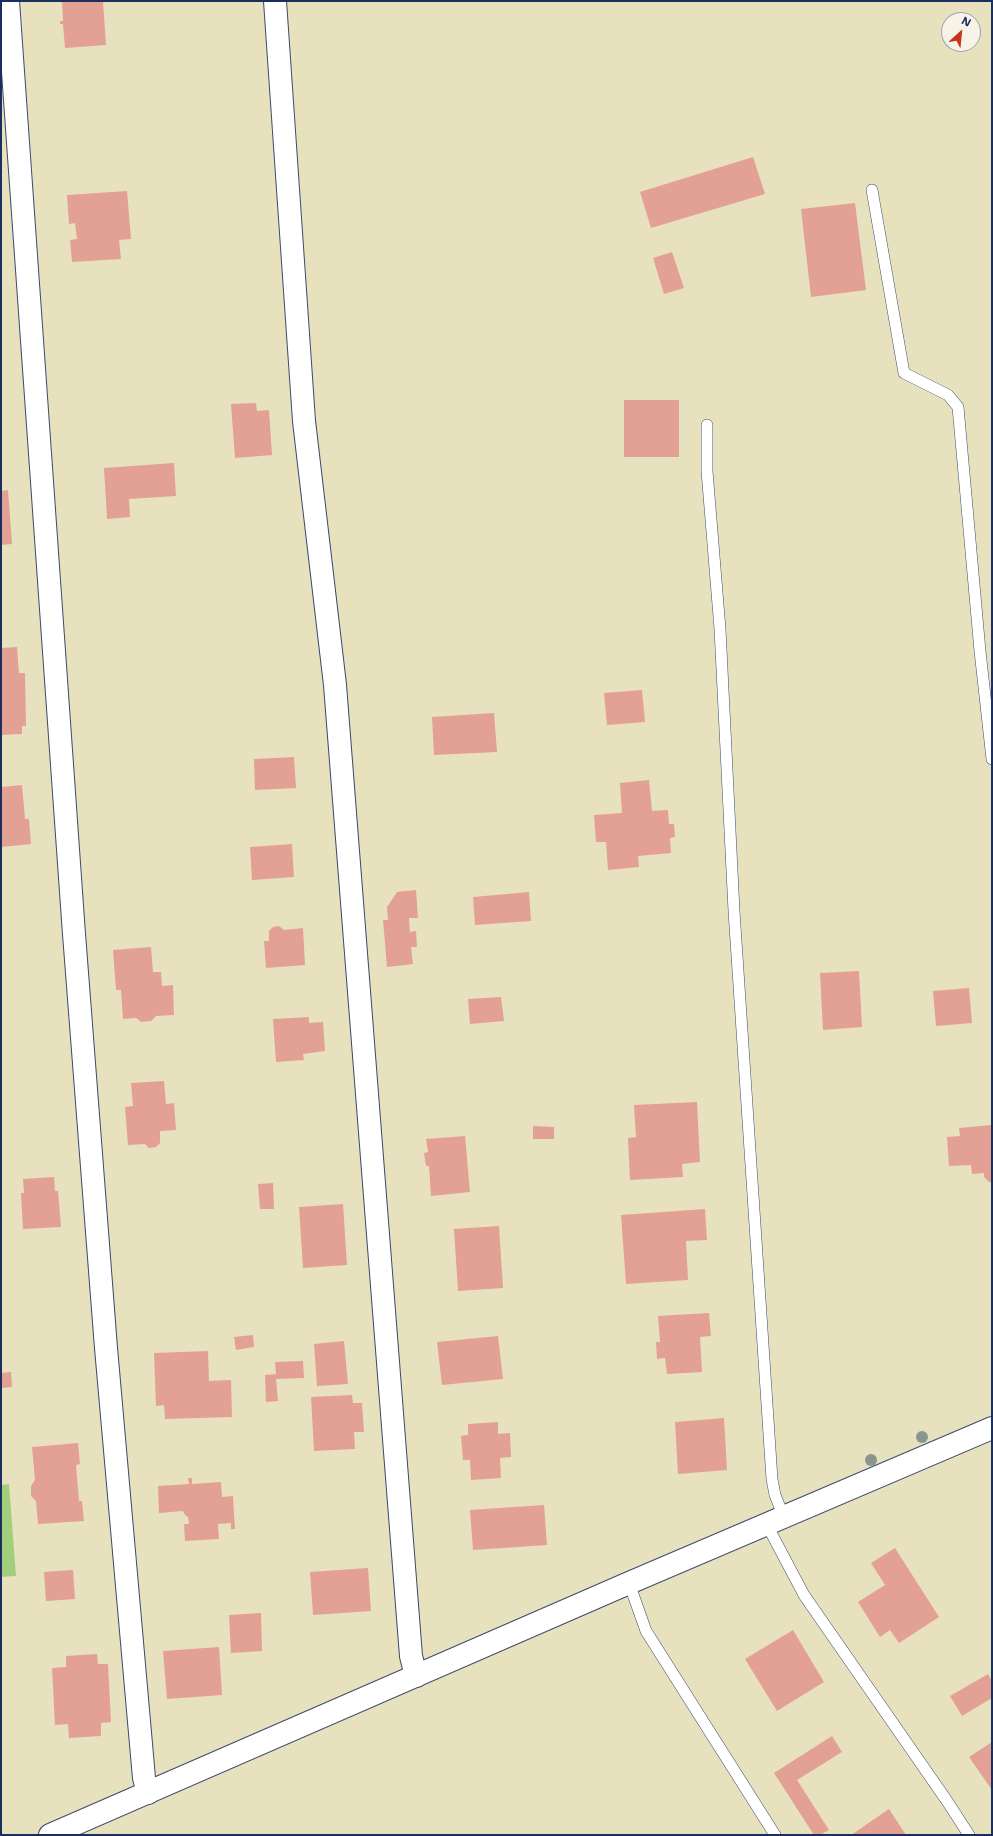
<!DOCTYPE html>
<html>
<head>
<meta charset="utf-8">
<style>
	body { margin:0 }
	#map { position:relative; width:993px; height:1836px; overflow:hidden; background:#e8e1bd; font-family:"Shantell Sans",sans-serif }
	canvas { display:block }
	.frame { position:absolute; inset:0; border:2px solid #1b2f5e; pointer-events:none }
	.north { position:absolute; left:941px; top:12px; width:40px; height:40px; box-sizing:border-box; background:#f7f3e8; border:1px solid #9fa5b1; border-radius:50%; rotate:27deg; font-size:11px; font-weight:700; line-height:16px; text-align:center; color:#1b2f5e }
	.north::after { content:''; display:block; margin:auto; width:14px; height:18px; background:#c8321e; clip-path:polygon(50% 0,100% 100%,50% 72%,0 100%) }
</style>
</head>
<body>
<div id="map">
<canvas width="993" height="1836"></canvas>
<div class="frame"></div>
<div class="north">N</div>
</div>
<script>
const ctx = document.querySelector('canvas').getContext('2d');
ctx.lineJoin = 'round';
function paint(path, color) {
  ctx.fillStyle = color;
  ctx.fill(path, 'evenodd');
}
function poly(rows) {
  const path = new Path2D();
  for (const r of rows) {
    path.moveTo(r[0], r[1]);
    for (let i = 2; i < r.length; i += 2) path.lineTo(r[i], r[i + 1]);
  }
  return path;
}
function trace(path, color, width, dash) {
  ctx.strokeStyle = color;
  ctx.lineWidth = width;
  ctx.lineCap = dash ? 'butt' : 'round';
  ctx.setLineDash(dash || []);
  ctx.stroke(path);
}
paint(poly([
	[9,1484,16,1576,1,1577,1,1485]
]), '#a3cf7c');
paint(poly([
	[62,1,103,1,106,45,65,48,63,24,60,24,60,21,63,21],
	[753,157,765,194,651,228,640,192],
	[127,191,131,239,119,240,121,259,72,262,70,240,77,239,75,223,69,224,67,195],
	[855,203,866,290,811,297,801,209],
	[672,252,684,288,664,294,653,258],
	[624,400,679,400,679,457,624,457],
	[256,403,257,411,269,410,272,455,235,458,231,404],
	[174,463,176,496,129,499,130,517,107,519,104,468],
	[8,490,12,544,1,545,1,491],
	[17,647,19,673,25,673,26,726,22,726,22,734,1,735,1,648],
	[642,690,645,722,607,725,604,693],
	[494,713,497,752,434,755,432,717],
	[294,757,296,788,255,790,254,759],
	[649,780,652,811,668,810,669,824,674,824,675,837,670,838,671,853,638,856,639,867,608,870,606,842,596,842,594,815,622,813,620,783],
	[22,785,25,819,29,819,31,844,1,847,1,787],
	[292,844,294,877,252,880,250,847],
	[416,890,418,918,409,918,410,932,416,931,417,947,411,947,413,964,387,967,383,920,388,920,387,907,397,892],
	[529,892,531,921,475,925,473,897],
	[279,926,284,930,303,928,305,965,266,968,264,941,269,941,269,931,273,927],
	[151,947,153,972,161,972,162,986,173,985,174,1015,156,1016,151,1021,141,1022,136,1018,123,1019,121,990,116,990,113,950],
	[859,971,862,1027,823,1030,820,973],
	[969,988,972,1023,936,1026,933,991],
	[501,997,504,1021,470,1024,468,999],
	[309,1017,309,1023,323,1022,325,1051,303,1054,304,1060,276,1062,273,1019],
	[164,1081,166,1104,174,1103,176,1130,160,1131,160,1143,156,1147,149,1148,145,1144,128,1145,125,1107,133,1106,131,1083],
	[697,1102,700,1162,682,1164,683,1177,630,1180,628,1138,636,1137,634,1105],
	[992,1125,992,1182,989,1182,984,1177,984,1173,972,1174,971,1165,949,1166,947,1137,960,1136,959,1128],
	[533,1126,554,1127,554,1139,533,1139],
	[465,1136,470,1192,431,1196,429,1166,426,1166,424,1153,428,1152,426,1139],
	[54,1177,55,1191,58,1191,61,1227,23,1229,21,1193,24,1193,23,1179],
	[273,1183,274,1209,260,1209,258,1184],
	[343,1204,347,1265,303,1268,299,1207],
	[705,1209,707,1240,686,1241,688,1280,626,1284,621,1215],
	[499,1226,503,1288,458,1291,454,1229],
	[709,1313,711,1336,700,1337,702,1372,667,1374,665,1358,657,1359,656,1342,660,1342,658,1316],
	[253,1335,254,1347,236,1350,234,1337],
	[498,1336,503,1379,442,1385,437,1342],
	[344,1341,348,1384,317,1386,314,1344],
	[208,1351,209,1381,231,1380,232,1417,165,1419,164,1405,156,1406,154,1353],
	[303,1361,304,1378,276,1379,278,1401,266,1402,265,1375,276,1374,275,1362],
	[11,1372,12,1387,1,1388,1,1373],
	[352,1395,353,1403,362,1403,364,1432,354,1432,355,1449,314,1451,311,1397],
	[724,1418,727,1470,678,1474,675,1422],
	[498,1422,498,1434,510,1433,511,1457,500,1458,501,1478,471,1480,470,1460,463,1460,461,1436,468,1435,468,1424],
	[78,1443,80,1464,76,1465,79,1501,82,1501,84,1521,38,1524,36,1501,31,1496,31,1486,35,1480,32,1447],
	[188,1478,192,1478,192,1484,221,1482,222,1497,233,1496,235,1529,231,1529,231,1523,218,1524,219,1539,185,1541,184,1524,189,1524,188,1517,185,1515,183,1511,159,1513,158,1486,189,1484],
	[544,1505,547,1545,473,1550,470,1510],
	[895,1548,939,1617,899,1643,890,1630,880,1637,858,1602,885,1585,871,1563],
	[368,1568,371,1611,313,1615,310,1572],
	[73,1570,75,1599,46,1601,44,1572],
	[261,1613,262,1651,231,1653,229,1615],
	[793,1630,824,1682,777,1711,745,1659],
	[219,1647,222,1695,167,1699,163,1651],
	[97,1654,98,1664,108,1664,111,1722,101,1723,101,1736,69,1738,68,1724,55,1725,52,1668,66,1667,66,1656],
	[988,1674,992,1681,992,1698,962,1716,950,1696],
	[832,1736,842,1752,797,1780,829,1830,820,1835,814,1835,774,1773],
	[992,1742,992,1790,969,1757],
	[889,1809,906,1835,851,1835]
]), '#e3a195');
const service = poly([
	[872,190,904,373,948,395,958,407,980,651,992,759],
	[707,425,707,471,720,629,734,911,772,1479,775,1495,784,1517],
	[767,1525,804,1595,947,1801,969,1835],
	[629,1583,646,1631,775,1835]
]);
const minor = poly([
	[8,1,74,934,106,1348,144,1778,148,1793],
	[275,1,304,421,335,685,411,1656,416,1676]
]);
const tertiary = poly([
	[50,1835,629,1583,992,1428]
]);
trace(service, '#3a4a6c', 12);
trace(minor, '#3a4a6c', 24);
trace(tertiary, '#3a4a6c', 24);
trace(service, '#fff', 11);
trace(minor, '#fff', 22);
trace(tertiary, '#fff', 22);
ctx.fillStyle = '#8a958d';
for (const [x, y] of [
	[922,1437],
	[871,1460]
]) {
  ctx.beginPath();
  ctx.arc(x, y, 6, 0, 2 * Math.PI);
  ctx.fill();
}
</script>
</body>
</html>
